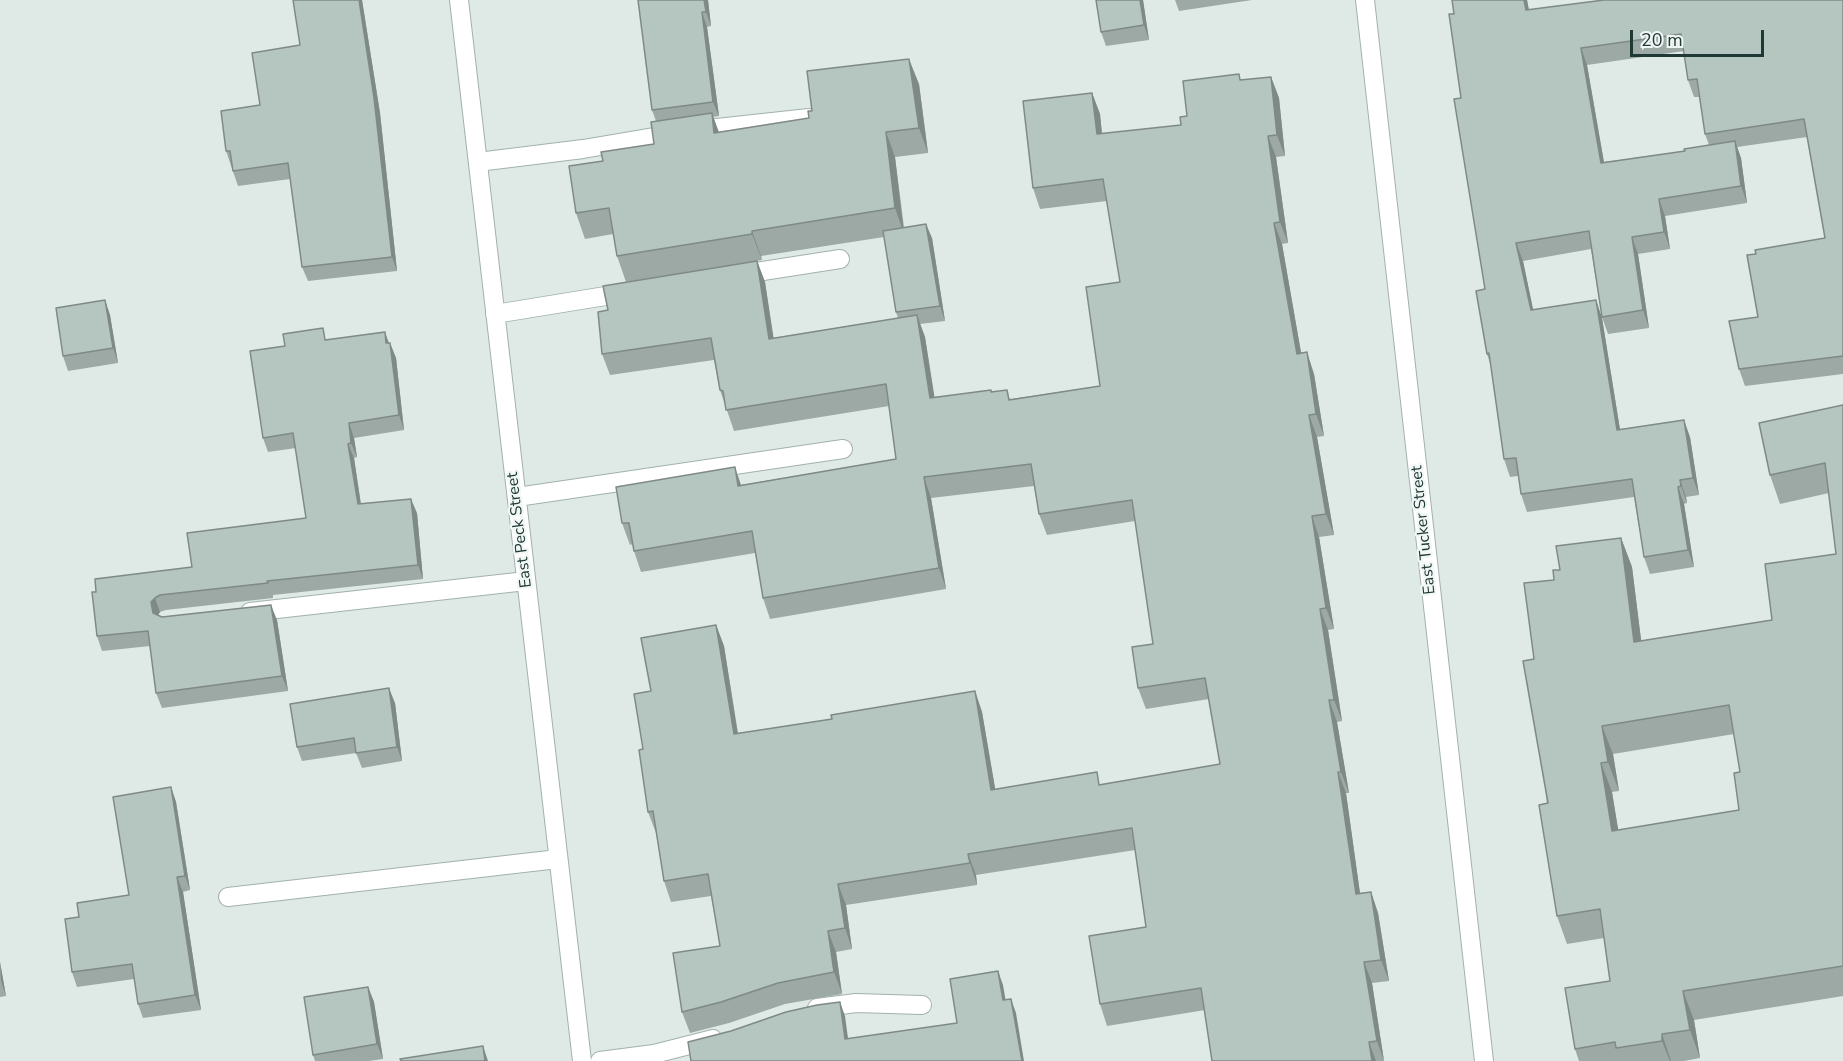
<!DOCTYPE html>
<html>
<head>
<meta charset="utf-8">
<style>
	body { margin:0 }
	#map { position:relative; width:1843px; height:1061px; overflow:hidden; background:#dfeae7; font-family:"Nunito Sans",sans-serif }
	canvas { display:block }
	.scale { position:absolute; left:1630px; top:30px; width:134px; height:27px; box-sizing:border-box; border:3px solid #213936; border-top:0; padding-left:8px; font-size:18px; line-height:21px; white-space:nowrap; color:#213936; -webkit-text-stroke:4px #f0f7f4; paint-order:stroke }
</style>
</head>
<body>
<div id="map">
<canvas width="1843" height="1061"></canvas>
<div class="scale">20 m</div>
</div>
<script>
const ctx = document.querySelector('canvas').getContext('2d');
ctx.lineJoin = 'round';
function poly(rows) {
  const path = new Path2D();
  for (const r of rows) {
    path.moveTo(r[0], r[1]);
    for (let i = 2; i < r.length; i += 2) path.lineTo(r[i], r[i + 1]);
  }
  return path;
}
function trace(path, color, width, dash) {
  ctx.strokeStyle = color;
  ctx.lineWidth = width;
  ctx.lineCap = dash ? 'butt' : 'round';
  ctx.setLineDash(dash || []);
  ctx.stroke(path);
}
function paint(path, color) {
  ctx.fillStyle = color;
  ctx.fill(path, 'evenodd');
}
function drawText(font, color, halo, rows, align = 'center') {
  ctx.font = font + ' "Nunito Sans",sans-serif';
  ctx.lineWidth = 4.5;
  ctx.setLineDash([]);
  ctx.textBaseline = 'middle';
  ctx.strokeStyle = halo;
  ctx.fillStyle = color;
  for (const [text, x, y, turn = 0] of rows) {
    ctx.save();
    ctx.translate(x, y);
    ctx.rotate((+turn || 0) * Math.PI / 180);
    ctx.textAlign = isNaN(turn) ? turn : align;
    if (halo) ctx.strokeText(text, 0, 0);
    ctx.fillText(text, 0, 0);
    ctx.restore();
  }
}
const minor = poly([
	[459,0,582,1061],
	[1365,0,1484,1061],
	[478,162,583,149,689,131,809,118],
	[737,275,840,259],
	[495,314,630,292],
	[517,497,843,449],
	[250,612,526,581],
	[228,897,558,859],
	[817,1008,856,1003,922,1005],
	[600,1061,654,1054,713,1039]
]);
trace(minor, '#a2b1ae', 20);
trace(minor, '#fff', 18);
paint(poly([
	[293,0,362,0,380,113,397,271,308,281,302,267,290,179,238,186,226,151,260,105,300,45],
	[638,0,708,0,711,26,707,27,719,116,713,117,719,132,809,118,919,84,928,153,895,157,904,227,932,238,945,321,920,324,925,337,934,397,992,391,1011,399,1100,386,1120,282,1107,201,1040,209,1033,188,1092,93,1100,114,1102,134,1181,125,1187,116,1241,80,1271,77,1279,98,1285,156,1276,157,1288,243,1282,244,1301,353,1314,374,1324,436,1317,437,1334,535,1319,537,1334,629,1328,630,1342,721,1337,722,1349,793,1346,793,1360,893,1371,892,1378,913,1389,981,1372,983,1384,1061,1212,1061,1205,1010,1107,1026,1100,1004,1146,927,1135,850,976,875,977,885,846,905,852,949,836,952,842,994,785,1004,729,1023,690,1033,682,1012,720,946,711,896,671,902,664,881,656,833,648,812,643,749,651,691,716,625,724,646,738,733,832,719,975,691,982,712,995,789,1102,784,1220,764,1209,699,1146,709,1138,688,1153,644,1135,521,1047,535,1039,514,1034,486,931,498,946,589,770,619,763,598,755,553,641,572,634,551,633,544,630,545,622,523,741,485,896,459,889,406,734,431,720,390,714,360,610,375,602,354,608,310,757,261,765,282,773,338,898,318,896,312,884,237,761,256,762,260,626,282,617,256,613,234,585,239,576,213,603,161,654,144,656,121,652,110],
	[1096,0,1143,0,1149,40,1106,46,1101,32],
	[1175,0,1252,0,1179,11],
	[1452,0,1527,0,1529,10,1843,0,1843,374,1745,386,1739,369,1758,317,1825,238,1807,137,1737,147,1741,158,1747,203,1665,216,1670,249,1638,254,1649,328,1608,334,1602,317,1591,249,1523,261,1533,310,1596,300,1602,318,1620,430,1690,437,1699,495,1686,497,1687,503,1684,504,1694,567,1650,574,1644,557,1634,497,1527,512,1521,494,1518,476,1510,477,1504,459,1491,366,1487,354,1485,289,1461,98,1454,14],
	[1684,51,1688,80,1694,97,1699,97,1705,134,1709,145,1685,151,1604,162,1587,65],
	[105,300,110,315,118,363,68,371,63,356],
	[327,340,390,343,396,358,404,430,354,438,357,457,354,458,361,504,417,513,423,579,273,595,273,598,166,610,160,612,158,615,162,617,277,620,288,691,162,708,156,693,150,646,102,651,97,636,96,592,192,567,306,518,296,448,268,452,263,438],
	[1843,405,1843,996,1694,1020,1700,1058,1684,1061,1579,1061,1575,1049,1610,981,1604,938,1567,944,1557,916,1534,659,1554,580,1560,570,1621,538,1632,567,1641,641,1772,620,1836,554,1829,493,1780,504,1770,475],
	[1734,734,1740,772,1739,810,1618,830,1612,792,1619,791,1613,754],
	[395,703,402,761,362,768,356,753,302,761,297,747],
	[171,787,176,802,190,890,183,892,201,1010,143,1018,138,1004,134,979,77,987,72,972,79,917,129,895],
	[0,962,6,996,0,997],
	[368,987,374,1002,383,1059,369,1061,315,1061,313,1055]
]), '#9ca9a5');
paint(poly([
	[359,0,362,0,380,113,397,271,392,257],
	[704,0,708,0,711,26,706,12],
	[1140,0,1143,0,1149,40,1144,25],
	[1524,0,1527,0,1532,28,1526,10],
	[702,12,707,27,719,116,713,102],
	[1581,48,1587,65,1607,180,1601,163],
	[909,59,919,84,928,153,919,128],
	[1271,77,1279,98,1285,156,1277,135],
	[1092,93,1100,114,1104,155,1097,134],
	[712,113,721,139,714,133],
	[886,132,895,157,904,234,895,208],
	[1268,136,1276,157,1288,243,1280,222],
	[1735,141,1741,158,1747,203,1741,186],
	[1659,199,1665,216,1670,249,1664,232],
	[1274,223,1282,244,1305,375,1297,354],
	[926,224,932,238,945,321,940,306],
	[752,231,761,256,762,260,752,234],
	[1632,237,1638,254,1649,328,1643,310],
	[1516,243,1523,261,1537,328,1531,310],
	[757,261,765,282,777,360,769,339],
	[105,300,110,315,118,363,113,348],
	[1596,300,1602,318,1623,448,1617,430],
	[917,315,925,337,938,419,930,398],
	[385,332,390,346,386,343],
	[390,343,396,358,404,430,399,415],
	[1307,352,1314,374,1324,436,1316,414],
	[1309,415,1317,437,1334,535,1326,514],
	[1684,420,1690,437,1699,495,1693,478],
	[349,423,354,438,357,457,351,443],
	[348,444,354,458,363,519,358,504],
	[735,467,742,488,738,486],
	[924,477,931,498,946,589,939,568],
	[1680,480,1686,497,1687,503,1681,486],
	[1678,487,1684,504,1694,567,1688,550],
	[411,499,417,513,423,579,418,565],
	[1312,516,1319,537,1334,629,1326,608],
	[1621,538,1632,567,1645,671,1634,642],
	[155,598,160,612,157,617,153,613,151,602],
	[271,605,277,620,288,691,282,676],
	[1320,609,1328,630,1342,721,1334,700],
	[716,625,724,646,741,755,734,734],
	[389,688,395,703,402,761,397,747],
	[975,691,982,712,999,811,991,790],
	[1329,700,1337,722,1349,793,1341,772],
	[1602,726,1613,754,1619,791,1608,762],
	[1601,763,1612,792,1623,859,1612,831],
	[1338,772,1346,793,1363,915,1356,894],
	[171,787,176,802,190,890,185,876],
	[968,854,976,875,977,885,970,863],
	[177,877,183,892,201,1010,195,995],
	[838,884,846,905,852,949,845,928],
	[1371,892,1378,913,1389,981,1381,960],
	[828,931,836,952,842,994,834,972],
	[0,962,6,996,1,981],
	[1364,962,1372,983,1384,1061,1377,1041],
	[998,971,1003,985,1008,1014,1003,1000],
	[368,987,374,1002,383,1059,377,1044],
	[1683,991,1694,1020,1700,1058,1690,1030],
	[1011,999,1016,1013,1024,1061,1022,1061],
	[840,1002,845,1016,850,1053,845,1039],
	[1662,1034,1671,1061,1670,1061,1662,1041],
	[1369,1042,1376,1061,1372,1061],
	[483,1046,488,1061,485,1061]
]), '#7f8a86');
const building = poly([
	[293,0,359,0,374,98,392,257,302,267,288,163,233,171,230,151,226,151,221,111,260,105,252,53,300,45,293,0],
	[638,0,704,0,706,12,702,12,713,102,652,110,638,0],
	[1096,0,1140,0,1144,25,1101,32,1096,0],
	[1452,0,1524,0,1526,10,1604,0,1843,0,1843,356,1739,369,1729,321,1758,317,1747,255,1756,254,1755,250,1825,238,1804,119,1705,134,1697,79,1688,80,1681,34,1581,48,1601,163,1685,151,1684,149,1735,141,1741,186,1659,199,1664,232,1632,237,1643,310,1602,317,1589,231,1516,243,1531,310,1596,300,1617,430,1684,420,1693,478,1680,480,1681,486,1678,487,1688,550,1644,557,1632,479,1521,494,1516,458,1504,459,1489,353,1487,354,1476,291,1485,289,1454,99,1461,98,1449,14,1454,14,1452,0],
	[909,59,919,128,886,132,895,208,752,231,752,234,617,256,609,208,576,213,569,166,603,161,601,152,654,144,651,122,712,113,714,133,809,118,808,111,812,111,807,71,909,59],
	[1239,74,1240,80,1271,77,1277,135,1268,136,1280,222,1274,223,1297,354,1307,352,1316,414,1309,415,1326,514,1312,516,1326,608,1320,609,1334,700,1329,700,1341,772,1338,772,1356,894,1371,892,1381,960,1364,962,1377,1041,1369,1042,1372,1061,1212,1061,1201,988,1100,1004,1089,936,1146,927,1132,828,968,854,970,863,838,884,845,928,828,931,834,972,778,983,721,1002,682,1012,673,953,720,946,708,874,664,881,653,811,648,812,639,750,643,749,634,694,651,691,641,638,716,625,734,734,832,719,831,715,975,691,991,790,1097,772,1099,785,1220,764,1205,678,1138,688,1132,647,1153,644,1132,500,1039,514,1031,464,924,477,939,568,763,598,752,531,634,551,629,523,622,523,616,487,735,467,738,486,896,459,886,384,726,410,723,391,720,390,711,338,602,354,598,312,608,310,603,286,757,261,769,339,917,315,930,398,991,390,991,392,1007,390,1009,400,1100,386,1086,287,1120,282,1103,179,1033,188,1023,101,1092,93,1097,134,1181,125,1180,117,1187,116,1183,81,1239,74],
	[926,224,940,306,896,312,883,231,926,224],
	[105,300,113,348,63,356,56,308,105,300],
	[323,328,325,340,385,332,386,343,390,343,399,415,349,423,351,443,348,444,358,504,411,499,418,565,267,581,268,583,160,595,155,598,151,602,153,613,162,617,271,605,282,676,156,693,148,631,97,636,92,592,96,592,95,579,192,567,187,533,306,518,293,433,263,438,250,351,285,346,283,334,323,328],
	[1843,405,1843,966,1683,991,1690,1030,1662,1034,1662,1041,1616,1048,1615,1042,1575,1049,1565,988,1610,981,1600,909,1557,916,1539,805,1548,803,1523,661,1534,659,1524,583,1554,580,1553,570,1560,570,1556,546,1621,538,1634,642,1772,620,1765,564,1836,554,1825,463,1770,475,1759,423,1843,405],
	[1729,705,1740,772,1734,773,1739,810,1612,831,1601,763,1608,762,1602,726,1729,705],
	[389,688,397,747,356,753,354,738,297,747,290,704,389,688],
	[171,787,185,876,177,877,195,995,138,1004,132,964,72,972,65,919,79,917,77,903,129,895,113,797,171,787],
	[998,971,1003,1000,1011,999,1022,1061,691,1061,688,1042,731,1031,786,1012,817,1005,840,1002,845,1039,957,1023,950,979,998,971],
	[368,987,377,1044,313,1055,304,997,368,987],
	[483,1046,485,1061,401,1061,400,1059,483,1046]
]);
paint(building, '#b5c5c0');
trace(building, '#7f8a86', 1.5);
drawText('16px', '#213936', '#f0f7f4', [
	["East Peck Street",520,530,-97],
	["East Tucker Street",1424,530,-96]
]);
</script>
</body>
</html>
